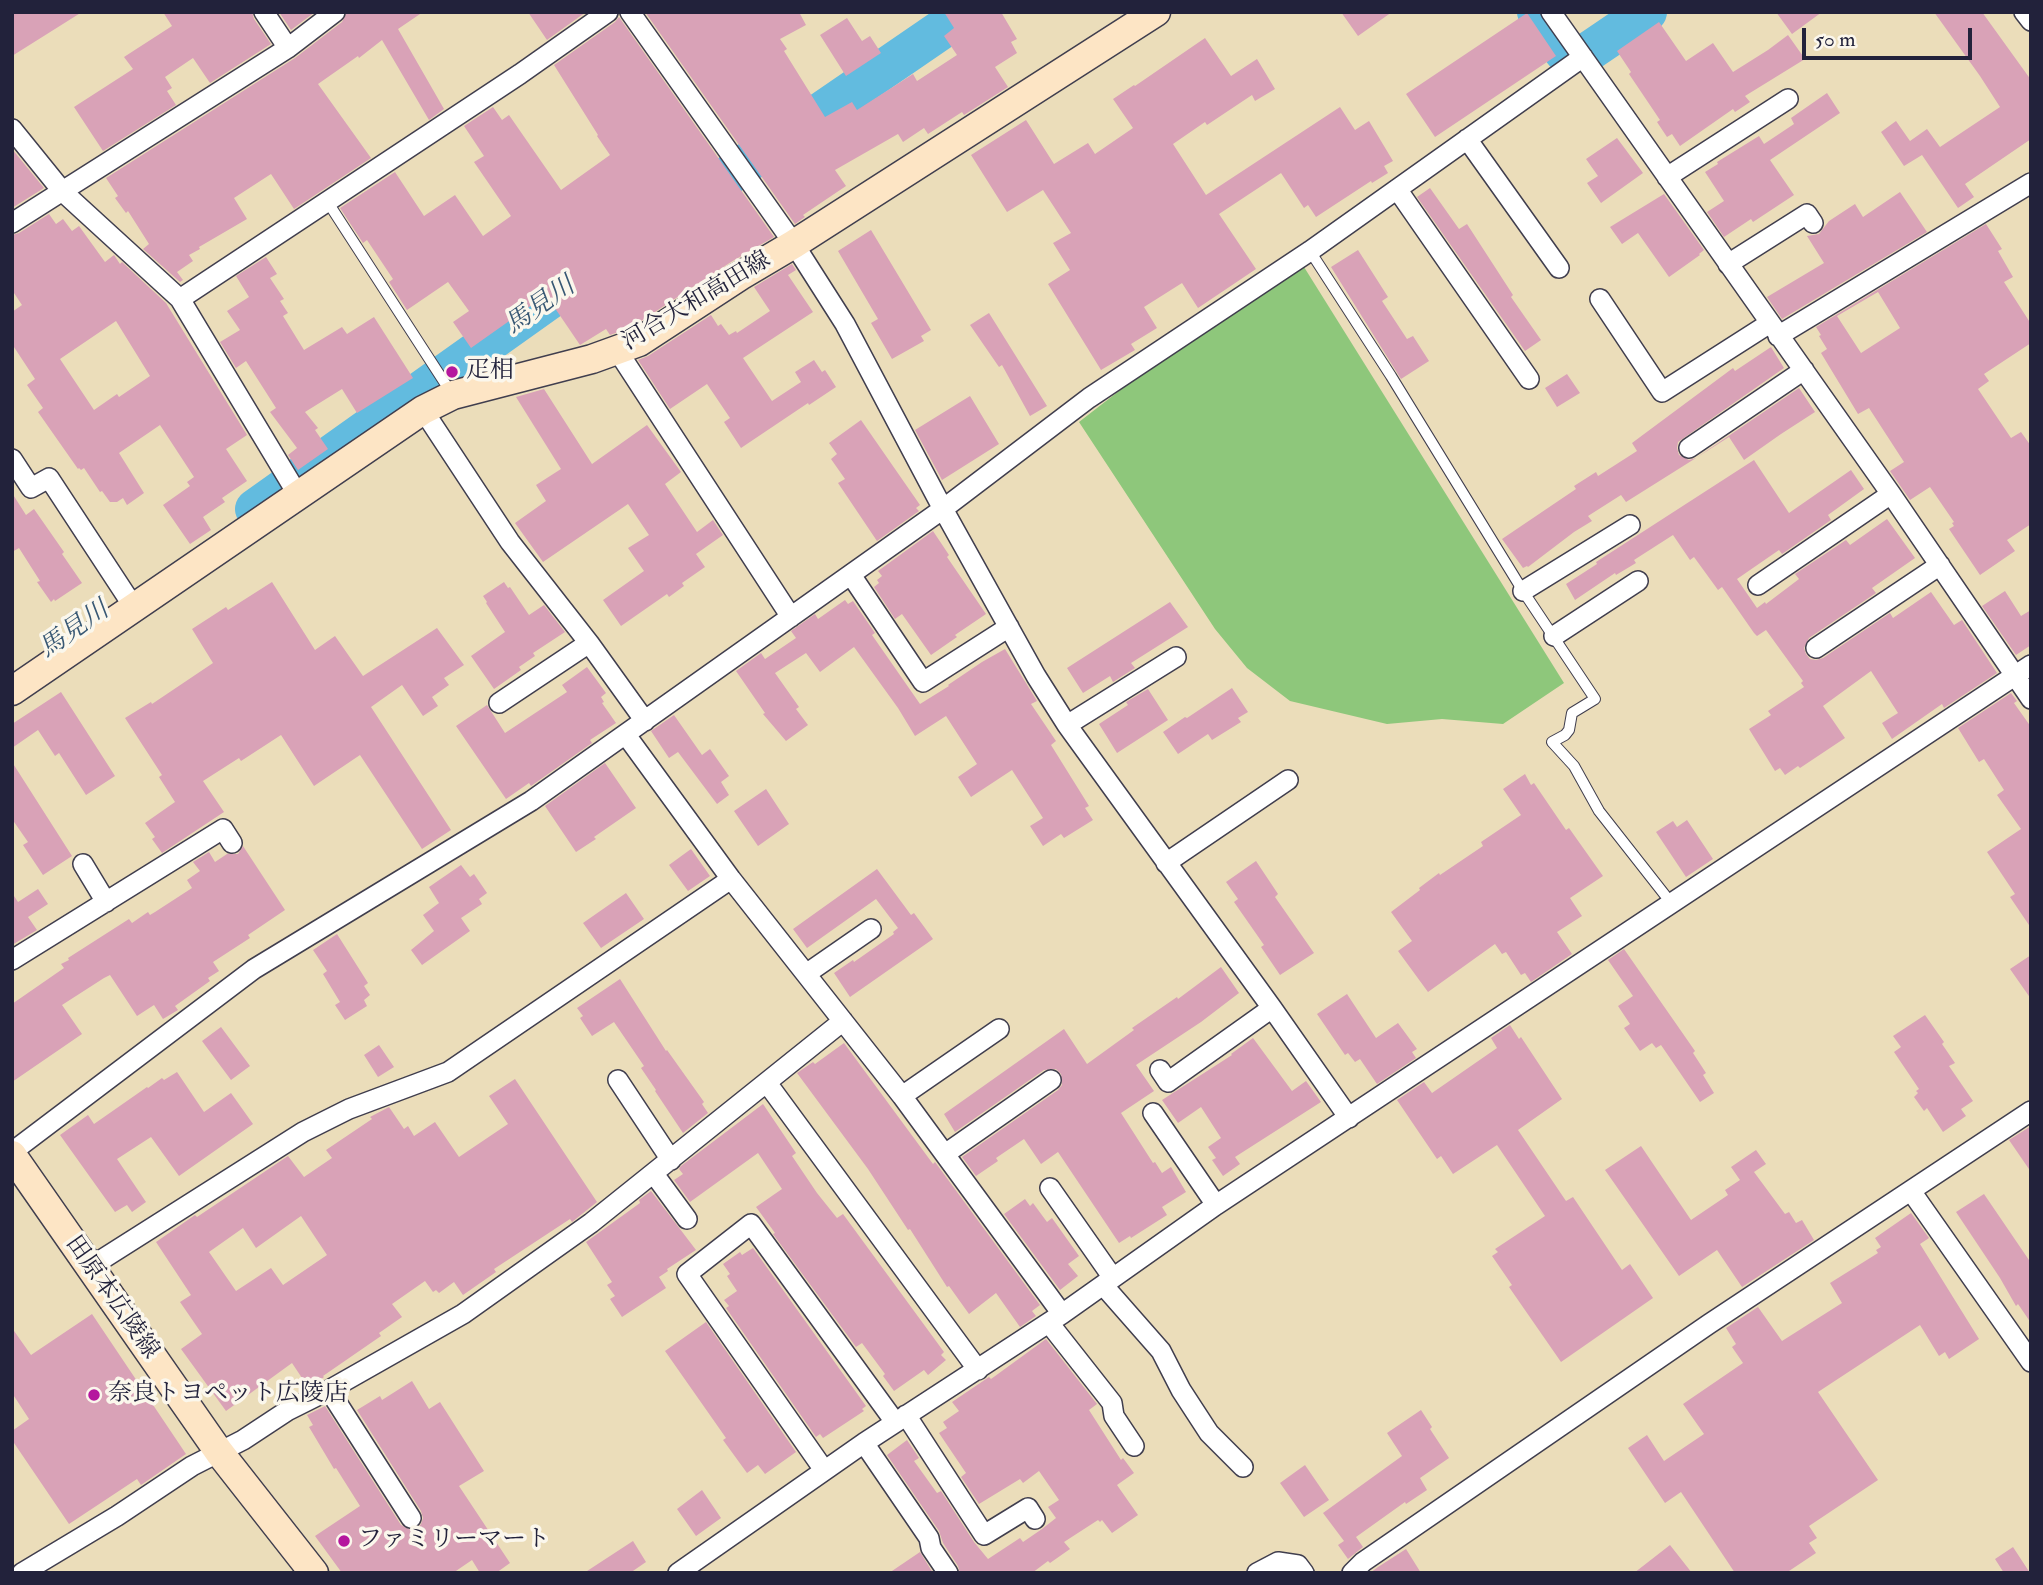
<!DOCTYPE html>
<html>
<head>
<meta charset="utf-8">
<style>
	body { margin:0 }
	#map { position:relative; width:2043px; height:1585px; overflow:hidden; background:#ebddba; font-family:"IM FELL Double Pica",serif }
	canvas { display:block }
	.frame { position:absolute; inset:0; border:14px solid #22223b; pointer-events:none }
	.scale { position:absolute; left:1802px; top:28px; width:170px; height:32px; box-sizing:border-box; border:4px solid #22223b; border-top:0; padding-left:9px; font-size:21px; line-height:24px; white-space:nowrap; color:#22223b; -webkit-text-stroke:5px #fbf7ec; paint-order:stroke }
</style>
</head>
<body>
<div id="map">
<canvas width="2043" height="1585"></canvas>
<div class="frame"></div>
<div class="scale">50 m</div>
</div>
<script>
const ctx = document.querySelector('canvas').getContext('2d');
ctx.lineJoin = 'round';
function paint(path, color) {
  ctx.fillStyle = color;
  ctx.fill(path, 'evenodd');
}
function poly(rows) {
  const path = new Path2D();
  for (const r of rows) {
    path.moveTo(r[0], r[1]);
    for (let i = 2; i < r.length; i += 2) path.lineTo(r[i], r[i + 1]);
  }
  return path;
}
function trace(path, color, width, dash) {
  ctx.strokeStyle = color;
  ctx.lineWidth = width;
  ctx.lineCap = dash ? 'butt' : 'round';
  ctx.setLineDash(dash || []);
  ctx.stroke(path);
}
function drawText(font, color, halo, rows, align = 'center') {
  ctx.font = font + ' "IM FELL Double Pica","Noto Serif JP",serif';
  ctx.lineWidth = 7;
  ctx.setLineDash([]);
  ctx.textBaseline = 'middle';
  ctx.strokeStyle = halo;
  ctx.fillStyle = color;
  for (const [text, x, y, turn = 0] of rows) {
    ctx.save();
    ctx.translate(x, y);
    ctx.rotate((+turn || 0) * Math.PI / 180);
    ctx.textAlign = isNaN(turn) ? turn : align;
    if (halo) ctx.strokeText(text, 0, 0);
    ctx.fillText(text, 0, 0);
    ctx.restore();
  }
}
paint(poly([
	[1304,267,1564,683,1503,724,1442,719,1387,724,1290,701,1247,668,1215,629,1079,422,1137,377]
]), '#8ec77b');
trace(poly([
	[1537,12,1564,52],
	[1588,52,1647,12],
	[684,206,967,12],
	[255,509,595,267]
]), '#62bbdf', 40);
paint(poly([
	[12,12,82,12,12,56],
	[163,12,252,12,254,19,271,44,210,83,193,58,165,77,172,88,167,91,176,105,103,151,74,107,133,69,124,57,172,26],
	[279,12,315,12,291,30],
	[347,12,423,12,398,29,444,109,429,120,382,40,359,58,358,56,318,84,371,158,294,209,271,174,234,198,247,219,199,247,200,249,189,255,193,261,177,272,183,280,180,282,143,249,149,244,128,211,126,213,115,198,118,196,106,178,295,58,342,22],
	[528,12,586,12,547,40],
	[645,12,799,12,806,25,780,39,787,49,784,51,825,117,852,102,857,110,913,74,917,81,957,55,944,36,954,28,944,12,1001,12,1017,39,1011,42,1017,53,995,67,1008,87,964,115,962,112,928,134,924,128,903,142,898,134,835,170,846,186,803,215,805,217,795,224],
	[1341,12,1392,12,1358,36],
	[1776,12,1822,12,1792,34],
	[1934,12,1982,12,2031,80,2031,139,1965,184,1974,197,1958,208,1922,155,1904,166,1881,132,1896,121,1910,141,1927,129,1940,147,2000,107,1980,76],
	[1527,13,1556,56,1435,137,1406,94],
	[619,17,774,237,731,262,632,327,610,335,606,329,580,345,546,295,471,348,453,322,469,311,448,282,407,310,389,282,393,279,367,240,363,243,340,208,395,172,424,216,455,195,483,236,511,216,474,162,484,156,464,126,493,107,502,120,509,115,561,190,610,155,597,136,598,135,554,65,615,22],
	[847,18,862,41,870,36,881,53,846,76,820,35],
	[1659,22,1686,61,1713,43,1733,72,1768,50,1788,35,1805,59,1745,96,1750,102,1735,112,1733,109,1680,146,1672,134,1667,137,1657,122,1660,120,1629,74,1631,72,1617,51],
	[1205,38,1231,76,1257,59,1275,89,1255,101,1252,95,1207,125,1205,122,1173,144,1206,195,1340,107,1355,130,1369,121,1393,161,1384,166,1388,173,1372,183,1371,181,1316,217,1308,205,1304,208,1281,173,1219,214,1256,269,1198,308,1182,283,1144,307,1157,328,1131,344,1135,350,1101,370,1048,284,1070,270,1053,243,1071,233,1043,190,1007,212,971,155,1026,120,1054,164,1088,143,1095,154,1133,128,1113,99,1134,85,1135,86],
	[1827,93,1840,113,1770,160,1794,195,1753,222,1751,219,1724,237,1707,212,1724,201,1705,172,1718,164,1717,162,1759,136,1764,144,1794,124,1791,118],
	[1617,138,1643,173,1601,203,1587,183,1598,176,1586,159],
	[12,149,44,188,12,208],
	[1430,188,1459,229,1467,224,1513,295,1511,297,1541,340,1525,351,1417,197],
	[1900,192,1927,232,1782,319,1767,297,1824,263,1807,236,1819,234,1829,221,1855,204,1863,217],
	[1664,194,1704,250,1699,254,1700,255,1669,277,1638,233,1622,244,1610,227],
	[49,214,56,224,63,219,72,231,79,226,105,262,114,255,120,264,122,262,166,303,247,435,226,449,247,481,222,498,225,502,203,517,211,530,190,544,163,505,190,486,187,482,194,477,160,425,119,453,144,493,127,505,123,498,117,502,110,502,102,491,100,492,84,468,81,470,79,468,78,469,38,412,43,408,27,385,35,379,12,344,12,312,22,305,12,290,12,235,19,233],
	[116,321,150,376,119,397,117,394,94,410,60,359],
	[1986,224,2002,249,1998,251,2013,277,2004,282,2031,324,2031,343,1984,374,1989,381,1978,389,2011,438,2021,432,2031,446,2031,524,2007,540,2015,551,1980,575,1949,529,1954,526,1952,523,1954,522,1930,487,1910,500,1890,471,1904,462,1869,408,1858,414,1821,353,1827,349,1819,336,1821,335,1816,327],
	[1878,292,1900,328,1861,353,1837,316],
	[871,230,931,330,921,336,924,341,892,359,871,323,878,319,838,251],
	[1358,250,1388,297,1382,301,1407,339,1413,336,1429,361,1401,379,1331,267],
	[266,257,277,274,270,278,284,299,280,301,288,313,283,316,304,350,342,327,347,334,374,317,413,378,357,413,342,389,305,412,318,428,315,430,328,449,298,470,288,455,297,448,270,412,276,408,246,361,236,368,220,342,240,330,227,311,249,297,236,276],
	[792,264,796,270,788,275,813,312,743,358,772,401,801,382,795,372,814,360,822,372,825,370,836,387,809,405,808,403,741,448,724,422,730,418,707,384,670,409,638,360,648,356,711,315,718,326,721,324,729,335,736,331,737,333,770,311,754,287],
	[989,313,1047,406,1030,416,1002,365,999,367,970,325],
	[1771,347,1784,368,1678,442,1677,448,1679,455,1689,460,1696,458,1626,502,1621,495,1588,516,1592,521,1574,532,1528,567,1527,566,1523,568,1502,539,1576,489,1574,486,1596,472,1598,476,1637,451,1632,443,1733,368,1735,371],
	[1567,374,1580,393,1557,407,1545,388],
	[1799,388,1815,412,1781,434,1744,460,1729,437,1696,458],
	[544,389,592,464,647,425,681,472,665,484,697,532,713,520,723,535,696,554,705,567,682,583,684,586,669,597,667,594,621,626,603,600,644,571,628,548,649,535,628,504,543,562,515,523,546,501,536,485,561,469,516,397],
	[970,396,999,444,942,480,915,430],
	[861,420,920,505,916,508,919,511,877,541,838,483,845,479,831,459,837,454,829,443],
	[1754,460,1789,513,1851,470,1864,489,1828,515,1831,520,1782,554,1779,550,1737,579,1757,608,1765,602,1766,604,1799,579,1795,574,1846,540,1850,545,1887,519,1915,558,1872,588,1876,593,1809,638,1804,648,1806,654,1810,659,1816,660,1823,658,1890,613,1893,618,1931,592,1954,625,1962,620,1997,673,1944,708,1942,704,1892,739,1882,723,1898,713,1871,671,1823,706,1845,738,1800,768,1798,766,1785,775,1780,768,1775,771,1749,729,1771,715,1768,711,1804,687,1801,683,1803,681,1766,630,1757,636,1754,633,1722,587,1718,590,1694,557,1690,560,1673,535,1634,560,1636,563,1616,575,1615,573,1575,600,1566,584,1597,564,1596,562],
	[12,493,26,515,34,509,64,552,62,554,82,583,55,601,54,599,51,602,37,582,40,581,19,548,12,552],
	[933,531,949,555,947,557,986,614,955,635,957,637,931,655,902,614,895,619,874,587,879,583,877,580,882,576,878,571],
	[272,582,315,650,335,636,363,676,437,628,464,665,444,678,449,685,432,697,438,706,423,716,402,685,371,707,451,830,422,849,360,755,314,786,281,735,241,761,239,758,203,781,224,812,162,853,152,839,155,837,145,823,175,802,159,777,162,775,125,718,151,702,152,704,213,663,192,629,226,607,228,610],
	[504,582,508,588,510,587,529,615,544,605,565,632,533,653,535,656,519,667,521,670,494,689,471,656,505,632,486,603,487,602,483,596],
	[2005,591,2021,616,2031,610,2031,645,2016,655,1982,606],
	[845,600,848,604,853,601,875,633,872,635,920,704,949,686,948,685,982,662,1005,649,1037,701,1031,704,1056,741,1051,745,1089,806,1085,808,1093,820,1064,838,1061,834,1043,846,1030,826,1043,818,1012,770,971,797,958,777,977,764,946,716,915,736,898,708,854,647,820,672,806,653,775,673,799,707,796,709,808,725,786,741,763,714,765,713,736,671,761,653,765,659,796,638,791,631,815,614,818,619],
	[1170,602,1188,627,1131,663,1135,668,1113,682,1110,676,1083,693,1067,668],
	[587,667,606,693,601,697,604,702,602,703,616,723,590,740,592,743,531,786,529,783,506,799,456,726,487,705,505,733,567,692,562,685],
	[1232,688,1248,712,1238,718,1241,722,1212,740,1208,734,1178,754,1163,732,1185,717,1187,718],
	[1148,689,1168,720,1117,753,1099,724,1128,705,1126,702],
	[61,692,115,776,86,795,59,753,55,756,38,730,12,748,12,724],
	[2011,693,2017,701,2014,703,2031,727,2031,928,2010,897,2015,894,1987,852,2021,829,1997,795,2004,790,1984,759,1979,762,1958,728],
	[674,715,702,755,710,749,729,776,721,782,729,795,717,804,678,752,669,758,651,731],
	[12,762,72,856,43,875,23,845,28,842,12,819],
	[605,763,636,808,594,837,596,839,576,852,545,806],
	[1525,774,1531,785,1534,783,1566,830,1569,828,1603,876,1570,898,1582,916,1557,932,1572,954,1531,982,1525,973,1521,975,1506,952,1502,954,1495,944,1428,992,1398,951,1412,941,1391,912,1420,890,1419,888,1439,873,1440,875,1483,846,1481,842,1521,815,1503,789],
	[766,789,789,824,758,846,734,811],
	[1687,820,1713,859,1686,877,1656,832,1673,821,1677,827],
	[243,846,285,910,248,935,250,938,213,962,219,971,208,978,210,981,175,1006,178,1010,163,1019,154,1005,137,1016,110,975,104,978,62,1005,82,1034,12,1082,12,1004,64,968,61,964,69,960,68,958,129,919,132,923,148,912,150,915,155,912,192,888,187,880,200,871,193,862,209,852,215,862,227,854,238,854],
	[691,849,710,876,688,891,669,865],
	[1256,861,1278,894,1275,897,1314,953,1280,975,1261,947,1264,945,1234,902,1238,899,1226,882],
	[461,865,470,877,474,874,487,893,479,899,482,904,461,918,470,931,422,965,411,950,434,931,423,915,439,903,429,887],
	[877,869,911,915,914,913,933,939,850,997,834,973,853,960,854,962,894,934,893,932,898,928,876,899,807,948,793,929],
	[38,889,48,904,28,917,37,930,12,945,12,893,18,902],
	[626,893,644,919,601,948,583,923],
	[337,934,368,983,364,986,370,995,364,1000,367,1006,345,1020,335,1005,340,1002,323,974,327,971,313,950],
	[1624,949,1695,1051,1693,1053,1706,1073,1703,1075,1714,1093,1700,1102,1661,1045,1656,1048,1652,1043,1640,1051,1624,1028,1630,1024,1618,1006,1633,996,1608,960],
	[2031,955,2031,999,2010,969],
	[1221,967,1239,993,1201,1022,1136,1065,1154,1091,1121,1113,1153,1163,1155,1162,1162,1173,1171,1167,1186,1192,1162,1207,1167,1215,1131,1238,1130,1236,1119,1243,1058,1152,1041,1164,1024,1139,996,1158,998,1161,976,1176,962,1157,1058,1090,1062,1085,1061,1074,1056,1069,1044,1070,955,1132,944,1114,1064,1029,1087,1064,1134,1030,1132,1028,1177,997,1178,999],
	[620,979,666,1051,667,1050,704,1102,702,1104,708,1113,683,1133,655,1091,656,1090,641,1068,644,1066,614,1022,592,1036,580,1018,583,1016,577,1008],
	[1347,994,1376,1038,1398,1023,1417,1049,1412,1052,1416,1058,1377,1084,1360,1059,1355,1062,1348,1053,1345,1055,1317,1014],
	[1925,1015,1944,1042,1942,1044,1955,1063,1949,1066,1973,1101,1961,1109,1966,1116,1943,1132,1927,1108,1924,1111,1914,1097,1918,1093,1916,1091,1919,1089,1894,1052,1901,1047,1893,1036],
	[1510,1025,1519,1039,1521,1037,1562,1099,1518,1130,1566,1201,1573,1197,1622,1270,1630,1264,1653,1298,1561,1362,1509,1287,1512,1285,1492,1256,1498,1252,1495,1249,1545,1216,1497,1145,1453,1174,1441,1156,1437,1159,1397,1100,1424,1082,1432,1093,1497,1048,1491,1038],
	[221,1027,250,1066,231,1080,202,1041],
	[1253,1038,1292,1091,1306,1081,1321,1102,1235,1157,1240,1164,1223,1176,1212,1160,1216,1158,1208,1147,1221,1138,1201,1107,1178,1123,1162,1100,1232,1055,1231,1054],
	[844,1043,905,1126,933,1164,935,1162,1040,1305,1032,1311,1036,1316,1020,1327,996,1293,969,1314,949,1286,947,1287,910,1229,908,1230,868,1169,797,1073,813,1062,815,1064],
	[379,1045,394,1067,378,1077,364,1055],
	[177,1072,204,1112,231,1093,253,1124,179,1176,151,1137,117,1159,146,1202,132,1212,127,1205,115,1212,60,1135,88,1115,94,1124,147,1087,148,1088,162,1078,164,1080],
	[515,1079,597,1202,572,1222,570,1219,494,1269,496,1272,463,1295,454,1282,439,1293,436,1290,433,1292,425,1281,392,1304,402,1317,379,1333,381,1336,323,1376,324,1377,316,1383,308,1387,292,1363,226,1411,181,1349,202,1334,180,1302,191,1295,156,1242,195,1215,197,1217,288,1156,304,1177,332,1158,326,1150,372,1119,370,1117,389,1107,404,1129,408,1126,414,1136,435,1122,459,1157,508,1124,489,1096],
	[301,1216,327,1255,283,1285,271,1268,236,1291,209,1252,243,1228,256,1248],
	[763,1104,796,1153,792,1156,817,1193,837,1218,843,1214,944,1352,941,1355,946,1360,928,1375,924,1370,894,1391,883,1376,885,1374,862,1343,856,1347,773,1234,775,1233,756,1207,782,1189,758,1153,690,1202,674,1180,683,1174,679,1169,681,1166],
	[2031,1126,2031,1172,2009,1140],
	[1641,1146,1691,1220,1728,1195,1725,1190,1740,1180,1731,1167,1756,1150,1766,1164,1754,1172,1785,1214,1789,1212,1796,1223,1802,1220,1814,1240,1742,1287,1717,1250,1679,1276,1605,1170],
	[651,1191,696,1250,667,1269,668,1271,659,1277,666,1288,622,1317,610,1299,615,1296,607,1285,612,1282,586,1242,640,1203,639,1200],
	[1984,1194,2031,1263,2031,1323,2018,1304,2016,1306,2000,1278,1956,1212],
	[1025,1199,1030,1206,1033,1203,1047,1222,1052,1218,1079,1256,1068,1264,1078,1276,1060,1290,1004,1214],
	[1911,1213,1929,1238,1920,1244,1979,1339,1949,1359,1945,1352,1939,1356,1920,1325,1818,1392,1878,1480,1809,1526,1817,1538,1809,1543,1816,1553,1786,1573,1735,1573,1681,1492,1665,1503,1628,1448,1647,1435,1664,1461,1704,1434,1683,1404,1743,1363,1732,1347,1736,1344,1726,1328,1758,1307,1782,1341,1842,1303,1830,1283,1878,1253,1876,1250,1881,1247,1875,1238],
	[753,1248,866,1406,862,1409,864,1411,823,1438,820,1434,816,1437,726,1308,729,1306,724,1300,737,1291,727,1276,730,1274,723,1264,740,1252,742,1255],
	[92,1314,186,1454,141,1485,137,1479,69,1524,12,1440,12,1431,29,1419,12,1393,12,1328,31,1355],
	[706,1322,796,1452,765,1474,758,1465,747,1473,723,1440,726,1438,665,1351],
	[1046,1339,1097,1404,1089,1410,1121,1460,1123,1458,1134,1473,1117,1485,1138,1515,1112,1533,1102,1520,1100,1522,1098,1520,1064,1542,1070,1549,1050,1563,1048,1561,1032,1573,960,1573,958,1566,943,1543,939,1531,887,1455,907,1440,919,1458,914,1461,937,1493,941,1491,974,1542,988,1559,1020,1538,1023,1542,1042,1529,1056,1518,1048,1507,1059,1500,1039,1471,1023,1483,1020,1479,979,1504,961,1477,966,1473,939,1433,947,1428,943,1422,959,1411,952,1402,989,1377,991,1379],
	[412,1381,429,1409,440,1402,484,1471,459,1486,510,1563,496,1573,480,1573,472,1560,453,1573,342,1573,315,1536,360,1506,336,1468,334,1469,309,1427,313,1425,307,1415,325,1406,401,1525,411,1530,417,1529,421,1524,423,1518,421,1511,357,1410,380,1396,382,1400],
	[1421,1410,1432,1427,1430,1429,1449,1458,1420,1478,1427,1490,1406,1504,1405,1502,1356,1537,1363,1547,1348,1559,1338,1545,1344,1541,1323,1513,1402,1456,1387,1433],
	[1305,1465,1329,1500,1304,1517,1280,1483],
	[702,1490,721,1518,696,1536,677,1509],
	[633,1541,646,1562,630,1573,584,1573],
	[1670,1545,1692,1573,1634,1573],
	[2013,1547,2030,1573,2004,1573,1995,1559],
	[1406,1549,1421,1573,1370,1573,1378,1567],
	[920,1552,933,1573,889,1573]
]), '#d9a2b7');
const service = poly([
	[327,201,452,394],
	[1310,251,1391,376,1523,591,1595,699,1572,713,1569,730,1565,735,1552,742,1574,766,1599,811,1672,904]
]);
const minor = poly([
	[264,12,288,48,335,12],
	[630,12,794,244,845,324,943,509,1036,676,1067,725,1272,1008,1349,1118],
	[1551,12,1891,494,2031,699],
	[2024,12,2031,21],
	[12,129,63,192,180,299,298,495],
	[1467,139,1559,268],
	[1667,177,1788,99],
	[1397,189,1529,379],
	[12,223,288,48],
	[1728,264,1807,214,1813,223],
	[180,299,520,74,608,12],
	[1600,299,1662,392,1770,323],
	[1778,336,2031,183],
	[617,350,791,617],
	[423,410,510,542,589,643,645,721],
	[1689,448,1804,370],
	[12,459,31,488,49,478,135,609],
	[851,575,923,682,1009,627],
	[1758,585,1891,494],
	[1523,591,1630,525],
	[1554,636,1638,581],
	[1816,648,1940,565],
	[499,703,589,643],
	[1067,725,1176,657],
	[626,735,731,879,902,1096,1062,1314],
	[1166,863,1288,780],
	[83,864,106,902],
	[12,960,223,829,232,843],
	[806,974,871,929],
	[1160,1070,1168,1082,1272,1008],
	[618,1080,671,1160],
	[767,1083,978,1370],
	[902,1096,999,1029],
	[1153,1113,1216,1205],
	[12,1152,254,969,531,801,943,509,1089,398,1310,251,1583,57],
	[945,1154,1051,1080],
	[654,1174,687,1219],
	[1050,1188,1113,1278],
	[1911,1191,2031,1362],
	[90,1267,303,1132,349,1109,448,1072,731,879],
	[1103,1285,1161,1351,1181,1390,1209,1433,1243,1467],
	[1049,1323,1112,1403,1114,1416,1134,1446],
	[329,1390,411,1518],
	[906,1415,984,1535,1028,1508,1035,1519],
	[864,1443,929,1538,931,1548,948,1573],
	[824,1470,687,1274,751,1224,895,1422],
	[22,1573,117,1516,192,1466,243,1440,287,1411,329,1390,463,1314,591,1223,843,1021],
	[678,1573,864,1443,1062,1314,1216,1205,2031,665],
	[1257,1573,1278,1562,1298,1565,1304,1573],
	[1352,1573,1363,1562,1709,1324,2031,1111]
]);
const secondary = poly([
	[12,691,423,410,453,395,592,359,639,342,740,276,794,244,1156,12],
	[12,1155,219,1452,314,1573]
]);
trace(service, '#403e4e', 12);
trace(minor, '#403e4e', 22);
trace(secondary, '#403e4e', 31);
trace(service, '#fff', 10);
trace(minor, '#fff', 19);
trace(secondary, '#fde5c5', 28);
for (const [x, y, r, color] of [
	[452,372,7,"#b5179e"],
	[94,1395,7,"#b5179e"],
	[344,1541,7,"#b5179e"]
]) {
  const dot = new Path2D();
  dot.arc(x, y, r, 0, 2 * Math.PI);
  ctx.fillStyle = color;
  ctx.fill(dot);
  trace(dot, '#fbf7ec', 2.5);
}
drawText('24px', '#22223b', '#fbf7ec', [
	["河合大和高田線",697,302,-31],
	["田原本広陵線",111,1298,55]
]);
drawText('24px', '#22223b', '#fbf7ec', [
	["疋相",466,372],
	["奈良トヨペット広陵店",108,1395],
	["ファミリーマート",358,1541]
], 'left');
drawText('italic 26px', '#385874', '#fbf7ec', [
	["馬見川",541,307,-35],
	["馬見川",75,631,-35]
]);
</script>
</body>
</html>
